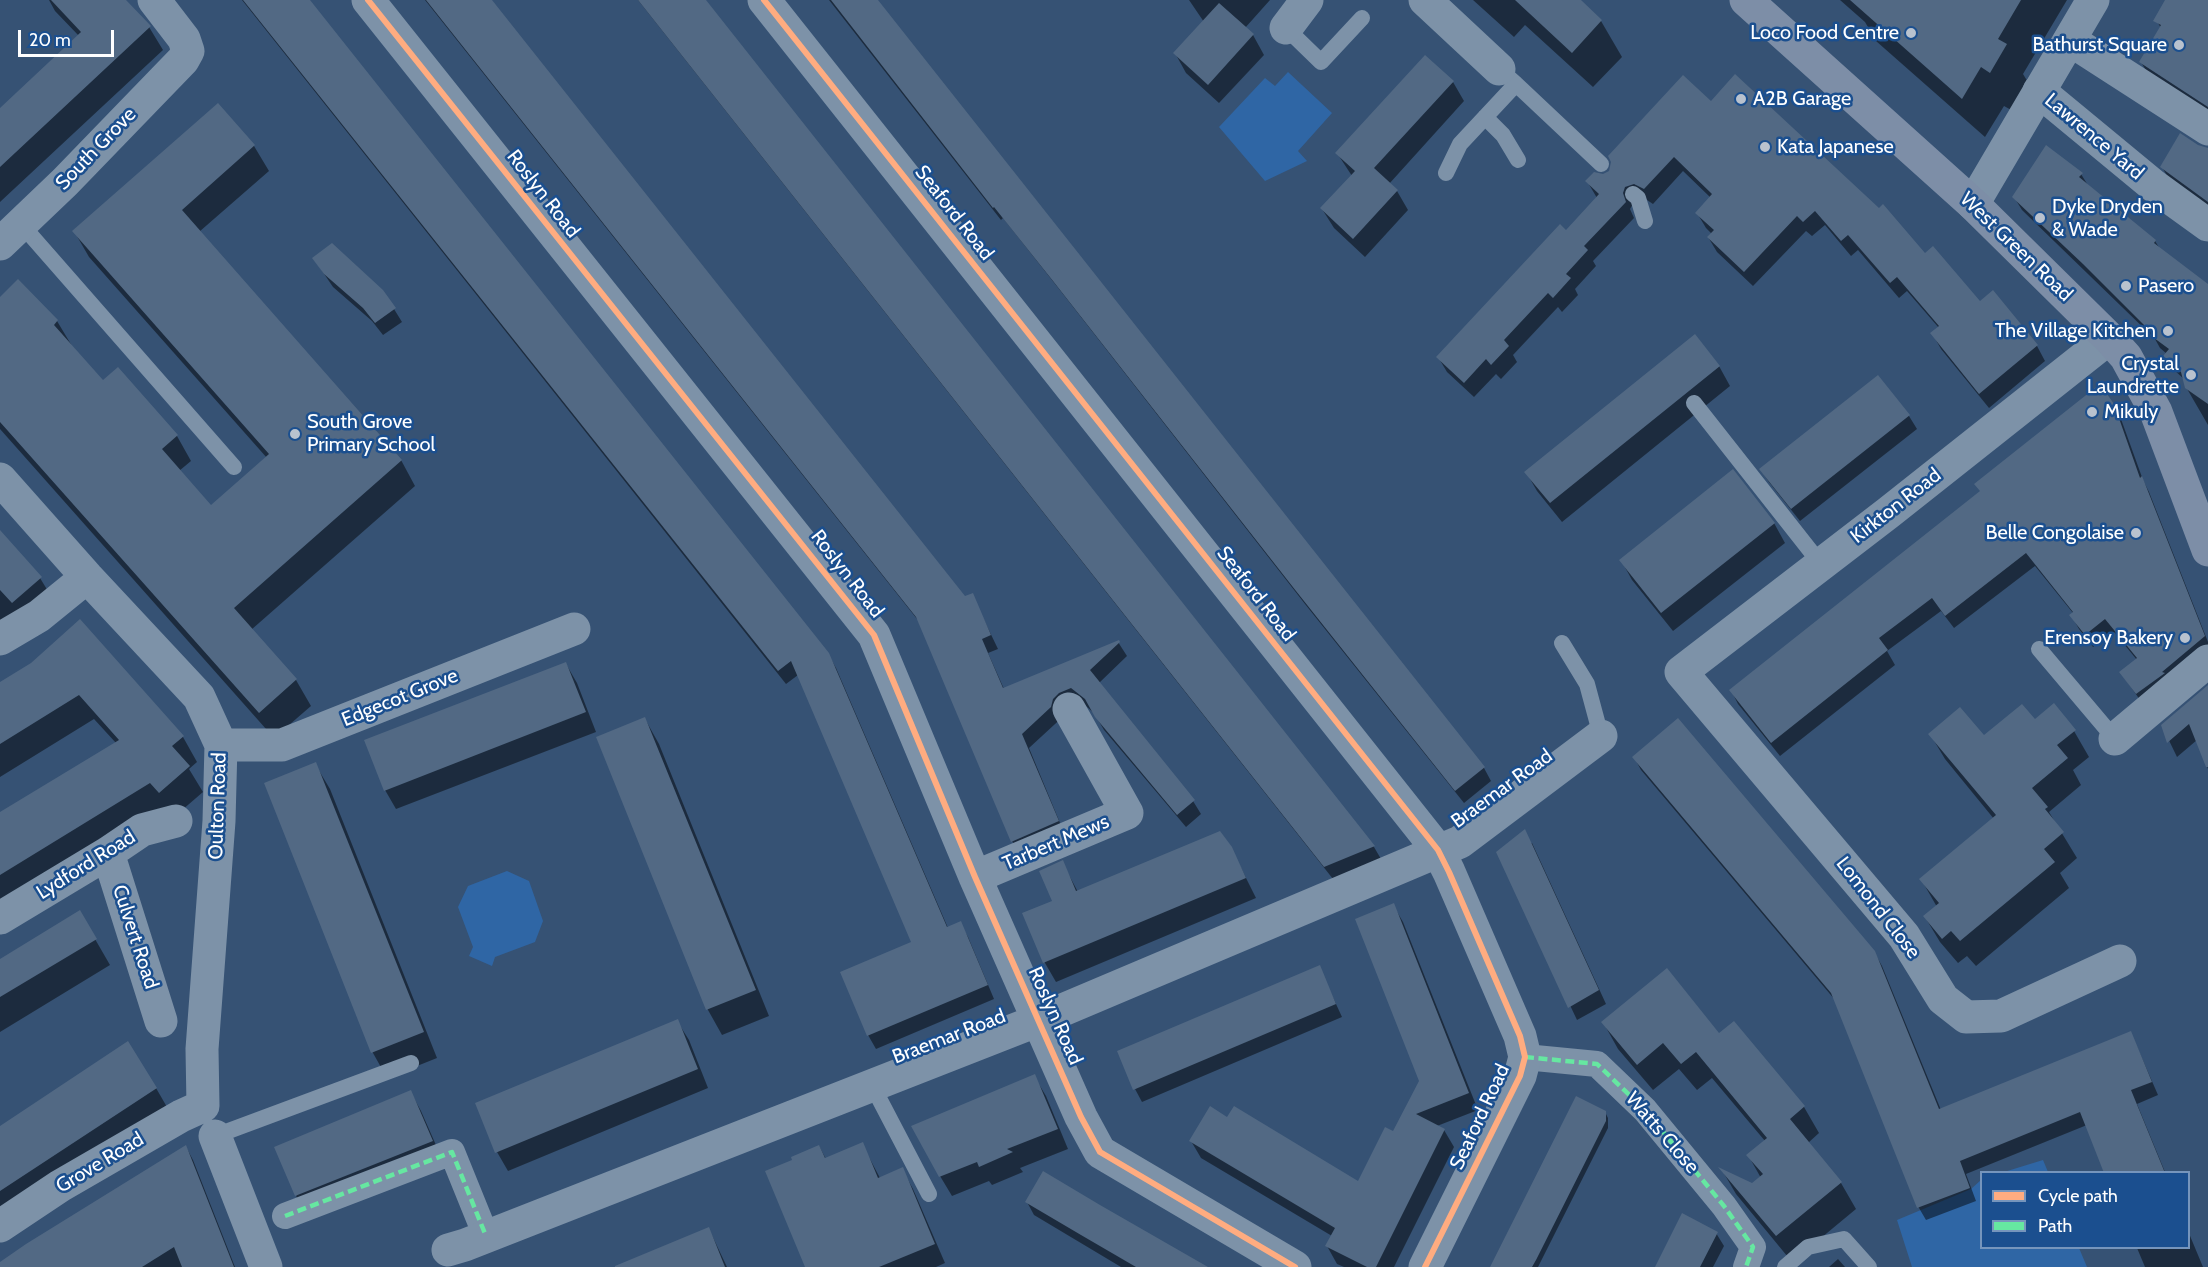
<!DOCTYPE html>
<html>
<head>
<meta charset="utf-8">
<style>
	body { margin:0 }
	#map { position:relative; width:2208px; height:1267px; overflow:hidden; background:#365274; font-family:Cabin,sans-serif }
	canvas { display:block }
	.legend { position:absolute; left:1980px; top:1171px; width:210px; height:78px; box-sizing:border-box; background:#1b4f8f; border:2px solid #7695bc; margin:0; padding:8px 10px; list-style:none; font-size:18px; color:#fff }
	.legend li { display:flex; align-items:center; gap:12px; height:30px }
	.legend b { width:30px; border:2px solid #7695bc }
	.scale { position:absolute; left:18px; top:30px; width:96px; height:27px; box-sizing:border-box; border:3px solid #fff; border-top:0; padding-left:8px; font-size:18px; line-height:21px; white-space:nowrap; color:#fff; -webkit-text-stroke:4px #1b4f8f; paint-order:stroke }
</style>
</head>
<body>
<div id="map">
<canvas width="2208" height="1267"></canvas>
<ul class="legend">
<li><b style="height:8px;background:#ffac80"></b>Cycle path</li>
<li><b style="height:8px;background:#66e7a1"></b>Path</li>
</ul>
<div class="scale">20 m</div>
</div>
<script>
const ctx = document.querySelector('canvas').getContext('2d');
ctx.lineJoin = 'round';
function paint(path, color) {
  ctx.fillStyle = color;
  ctx.fill(path, 'evenodd');
}
function poly(rows) {
  const path = new Path2D();
  for (const r of rows) {
    path.moveTo(r[0], r[1]);
    for (let i = 2; i < r.length; i += 2) path.lineTo(r[i], r[i + 1]);
  }
  return path;
}
function trace(path, color, width, dash) {
  ctx.strokeStyle = color;
  ctx.lineWidth = width;
  ctx.lineCap = dash ? 'butt' : 'round';
  ctx.setLineDash(dash || []);
  ctx.stroke(path);
}
function drawText(font, color, halo, rows, align = 'center') {
  ctx.font = font + ' Cabin,sans-serif';
  ctx.lineWidth = 5;
  ctx.setLineDash([]);
  ctx.textBaseline = 'middle';
  ctx.strokeStyle = halo;
  ctx.fillStyle = color;
  for (const [text, x, y, turn = 0] of rows) {
    ctx.save();
    ctx.translate(x, y);
    ctx.rotate((+turn || 0) * Math.PI / 180);
    ctx.textAlign = isNaN(turn) ? turn : align;
    if (halo) ctx.strokeText(text, 0, 0);
    ctx.fillText(text, 0, 0);
    ctx.restore();
  }
}
paint(poly([
	[1288,72,1332,113,1298,151,1307,161,1265,181,1219,127,1265,78,1275,86],
	[507,871,529,881,543,921,535,942,495,957,492,966,469,956,473,947,458,907,468,886],
	[2043,1160,2048,1172,2004,1172],
	[1981,1180,1982,1248,2079,1248,2087,1267,1912,1267,1897,1220,1971,1189]
]), '#2f66a5');
paint(poly([
	[49,0,124,0,149,27,163,50,0,202,0,110,79,36,55,11],
	[242,0,308,0,828,654,836,668,948,928,960,923,968,937,994,999,876,1049,868,1035,913,943,798,675,786,684],
	[425,0,490,0,964,598,972,595,998,649,988,653,1004,689,1118,642,1127,656,1099,683,1193,801,1201,814,1186,827,1104,730,1094,713,1080,701,1029,748,1065,835,1020,854,1012,841,921,624],
	[638,0,704,0,1374,847,1381,859,1333,879],
	[829,0,877,0,1484,768,1491,781,1464,803,1305,604,1063,294,1003,218,1001,220],
	[1189,0,1270,0,1245,28,1253,35,1264,55,1219,103,1186,73,1175,53,1204,22],
	[1473,0,1578,0,1601,21,1622,57,1593,87,1525,25,1514,37],
	[1840,0,2067,0,2023,74,2029,84,2013,111,2004,106,1985,137,1876,41,1865,22],
	[2172,0,2208,0,2208,127,2162,98,2141,62,2161,28,2158,23],
	[1453,82,1464,101,1389,184,1397,191,1408,210,1365,257,1334,228,1322,209,1352,176,1337,153],
	[1712,103,1925,255,1979,303,2037,346,2045,361,1989,408,1941,349,1932,333,1939,328,1907,291,1899,298,1858,250,1851,256,1825,225,1812,236,1806,231,1753,286,1717,252,1708,237,1712,234,1706,228,1697,213,1711,198,1683,171,1653,204,1644,198,1634,202,1630,209,1634,218,1593,261,1596,266,1575,289,1578,295,1562,312,1558,307,1513,355,1517,362,1501,379,1496,374,1474,397,1447,372,1438,357,1566,232,1597,198,1587,181,1604,176],
	[218,105,254,146,269,171,199,232,401,460,415,486,251,630,296,680,311,706,274,738,0,429,0,299,18,281,57,321,72,346,103,382,177,436,191,461,179,471,211,507,267,458,89,257,74,231],
	[2208,152,2208,212,2173,186,2162,167],
	[2081,174,2089,187,2155,241,2160,249,2208,286,2208,425,2186,387,2185,380,2173,369,2165,356,2167,354,2160,348,2155,339,2022,210,2014,197],
	[314,259,394,309,402,322,383,335,372,321,333,287],
	[1719,366,1730,386,1562,522,1537,491,1526,472],
	[1878,377,1909,416,1917,429,1800,521,1769,482,1761,470],
	[2113,405,2121,419,2143,480,2149,492,2208,642,2208,654,2145,707,2121,673,2137,660,2114,632,2093,647,2079,629,2071,615,2073,613,2035,566,1954,628,1941,611,1887,651,1895,665,1780,756,1738,704,1731,690],
	[1774,523,1785,543,1673,631,1632,580,1621,560],
	[0,532,40,578,54,601,0,626],
	[32,664,183,737,197,762,189,769,203,792,174,817,0,908,0,814,116,743,94,719,0,777,0,684],
	[566,664,577,683,596,732,396,809,385,790],
	[2208,687,2208,769,2197,740,2177,757,2162,726],
	[645,719,659,744,769,1016,722,1035,708,1010,597,738],
	[2035,721,2074,731,2089,757,2073,770,2081,785,2049,812,2077,858,2060,873,2069,888,1976,966,1967,956,1958,963,1940,942,1925,917,1937,907,1921,879,1994,819,1945,759,1930,734,1983,737],
	[1634,757,1874,952,1882,966,1941,1110,2131,1033,2158,1095,2137,1104,2165,1172,2087,1125,1966,1174,1976,1201,1926,1220,1919,1208,1835,1000,1641,770],
	[315,764,330,789,437,1058,387,1078,373,1053,266,784],
	[1532,843,1606,1004,1577,1020,1498,853],
	[1231,848,1256,898,1056,982,1045,963,1024,914,1054,902,1062,862,1078,892],
	[1393,905,1403,922,1478,1110,1437,1126,1444,1130,1454,1147,1394,1267,1344,1267,1337,1264,1327,1246,1332,1236,1201,1158,1191,1141,1228,1120,1359,1183,1394,1134,1421,1081],
	[95,939,110,965,0,1032,0,960],
	[1319,967,1342,1017,1142,1102,1135,1089],
	[677,1021,689,1040,708,1088,508,1171,497,1152],
	[1603,1022,1719,1035,1804,1107,1819,1133,1808,1143,1841,1183,1856,1209,1792,1262,1736,1194,1722,1170,1752,1185,1761,1178,1748,1155,1765,1141,1712,1078,1697,1090,1679,1069,1653,1090,1618,1049],
	[1034,1076,1046,1096,1068,1149,1020,1168,1023,1172,992,1185,989,1181,952,1196,940,1176],
	[156,1088,171,1114,0,1225,0,1128],
	[410,1091,421,1111,443,1161,307,1215,296,1196],
	[1605,1112,1608,1118,1608,1128,1538,1267,1492,1267],
	[862,1144,880,1178,902,1169,913,1189,945,1263,936,1267,807,1267,794,1161,819,1146,826,1159],
	[186,1147,193,1160,235,1267,0,1267,0,1264],
	[1027,1202,1203,1267,1121,1267,1034,1215],
	[709,1229,727,1267,616,1267],
	[2188,1231,2203,1267,2145,1267,2137,1248,2188,1248],
	[1716,1233,1724,1246,1713,1267,1656,1267],
	[1838,1259,1845,1267,1829,1267]
]), '#0007');
paint(poly([
	[51,0,126,0,151,26,0,167,0,108,81,32],
	[243,0,310,0,829,653,947,927,961,921,988,985,867,1036,840,972,911,942,791,661,778,671],
	[426,0,492,0,965,596,973,593,991,635,982,639,1003,688,1119,640,1120,642,1090,670,1195,800,1177,815,1095,717,1085,699,1071,688,1059,693,1053,699,1051,707,1022,734,1059,821,1011,842,916,617],
	[638,0,706,0,1375,846,1324,867],
	[831,0,878,0,1485,767,1455,791,1296,591,1053,281,994,207,993,208],
	[1515,0,1581,0,1602,20,1572,53],
	[1850,0,2021,0,1998,39,2007,44,1990,73,1981,67,1962,99],
	[2165,0,2208,0,2208,107,2139,62,2161,25,2153,21],
	[1219,3,1254,34,1208,85,1173,53],
	[1425,55,1454,81,1374,168,1398,190,1353,239,1320,208,1355,171,1335,153],
	[1735,74,1879,208,1883,204,1925,253,1933,246,1980,301,1993,290,2038,345,1979,394,1930,333,1939,326,1897,277,1890,283,1848,235,1841,241,1815,211,1803,222,1797,216,1744,272,1707,237,1714,230,1695,213,1712,194,1674,157,1644,189,1634,184,1625,187,1623,193,1626,202,1584,246,1588,250,1566,274,1571,278,1553,298,1548,293,1504,340,1509,346,1491,365,1486,359,1464,383,1436,357,1560,224,1566,230,1599,194,1585,181,1594,172,1603,174,1609,171,1611,162,1608,156,1683,75,1711,101],
	[218,103,255,145,182,210,402,460,234,608,297,679,259,713,0,422,0,297,18,279,58,320,54,325,103,380,118,367,178,435,162,449,211,505,269,454,72,231],
	[2180,133,2198,145,2208,148,2208,202,2160,167],
	[2046,145,2083,173,2079,177,2156,240,2154,243,2208,284,2208,404,2185,388,2181,372,2163,356,2169,349,2150,335,2152,333,2083,264,2012,197],
	[332,243,383,290,396,308,375,323,363,308,324,274,312,258],
	[1695,334,1720,366,1550,503,1524,472],
	[1878,375,1910,415,1791,509,1759,469],
	[2100,384,2114,404,2140,478,2142,476,2205,636,2162,672,2165,673,2136,694,2119,672,2137,658,2105,619,2085,635,2069,615,2073,612,2026,553,1945,616,1932,598,1879,638,1888,650,1771,743,1729,690,1980,491,1974,484],
	[1733,469,1775,523,1661,613,1619,560],
	[0,530,42,577,12,603,0,590],
	[80,619,184,736,172,746,190,766,159,793,150,783,0,875,0,812,119,740,79,695,0,744,0,682,31,663],
	[566,662,586,712,384,791,364,740],
	[2208,685,2208,767,2206,767,2189,724,2167,743,2161,725],
	[2054,703,2076,730,2057,745,2068,758,2032,788,2048,807,2045,809,2064,832,2044,849,2055,862,1960,941,1951,931,1942,939,1923,916,1939,903,1919,879,1996,815,1928,734,1960,707,1984,735,2022,704,2035,719],
	[645,717,756,990,706,1010,596,737],
	[1678,718,1875,951,1939,1109,2131,1031,2152,1082,2131,1090,2165,1173,2104,1173,2080,1112,1960,1161,1970,1188,1917,1208,1831,993,1632,757],
	[316,762,424,1032,371,1053,264,783],
	[1525,829,1599,990,1568,1008,1496,852],
	[1220,831,1232,847,1246,878,1043,963,1022,913,1052,901,1039,871,1063,860,1076,891],
	[1394,903,1469,1093,1416,1114,1445,1129,1376,1267,1367,1267,1325,1246,1335,1228,1189,1141,1210,1106,1227,1117,1234,1106,1358,1181,1385,1127,1393,1131,1419,1081,1355,919],
	[80,910,97,939,0,997,0,959],
	[1320,965,1336,1004,1133,1090,1117,1051],
	[1667,968,1719,1033,1734,1021,1805,1106,1790,1119,1842,1182,1776,1236,1718,1167,1752,1183,1763,1174,1746,1155,1767,1138,1696,1052,1681,1064,1663,1043,1637,1065,1601,1022],
	[678,1019,698,1069,495,1153,475,1103],
	[128,1041,157,1088,0,1191,0,1126],
	[1035,1074,1058,1129,1007,1149,1013,1152,979,1167,977,1162,939,1177,911,1126],
	[411,1090,433,1141,295,1196,274,1147],
	[1576,1096,1606,1111,1606,1121,1536,1260,1532,1267,1490,1267],
	[863,1142,878,1178,903,1167,935,1244,879,1267,805,1267,765,1171,792,1160,791,1157,819,1145,825,1158],
	[186,1145,234,1267,182,1267,174,1247,142,1267,0,1267,0,1262,26,1244],
	[1043,1171,1100,1205,1208,1267,1136,1267,1081,1235,1025,1202],
	[1682,1213,1718,1232,1700,1267,1655,1267],
	[709,1227,725,1267,615,1267,615,1266]
]), '#526984');
trace(poly([
	[1286,28,1321,62,1362,18],
	[1516,84,1601,164],
	[1485,117,1503,135,1518,160],
	[1446,173,1460,144,1516,84,1499,69],
	[1633,194,1638,198,1645,221],
	[21,224,234,467],
	[1694,403,1820,563],
	[1562,643,1587,684,1601,736],
	[2039,649,2115,739],
	[872,1085,929,1194],
	[215,1136,411,1063],
	[1785,1267,1808,1247,1844,1239,1869,1267]
]), '#7d92a8', 16);
trace(poly([
	[1525,1057,1597,1064,1645,1110,1724,1206,1753,1247,1746,1267],
	[285,1216,452,1152,486,1236]
]), '#7d92a8', 26);
trace(poly([
	[368,0,874,635,975,877,1081,1117,1100,1152,1295,1267],
	[764,0,1438,850,1449,872,1520,1036,1525,1057,1520,1076,1425,1267],
	[1425,0,1499,69],
	[1286,28,1307,0],
	[2070,40,2208,129],
	[2039,91,2154,186,2208,225],
	[0,244,65,182,183,60,188,51,184,39,154,0],
	[2109,338,1888,513,1681,672,1904,936,1943,999,1966,1017,2001,1016,2120,961],
	[0,479,87,577,199,697,221,745,219,821,202,1049,203,1106,181,1116,60,1186,0,1226],
	[0,639,39,616,87,577],
	[2115,739,2208,661],
	[221,745,282,745,574,629],
	[108,853,161,1021],
	[975,877,1127,813,1069,709],
	[0,918,108,853,142,830,176,821],
	[215,1136,266,1267],
	[448,1250,465,1245,1039,1020,1460,842,1601,736]
]), '#7d92a8', 33);
trace(poly([
	[1973,204,2093,0]
]), '#7d92a8', 33);
trace(poly([
	[1746,0,1973,204,2109,338,2126,357,2156,412,2208,550]
]), '#7d8ea7', 33);
trace(poly([
	[1525,1057,1597,1064,1645,1110,1724,1206,1753,1247,1746,1267],
	[285,1216,452,1152,486,1236]
]), '#66e7a1', 4.5, [9, 4.5]);
trace(poly([
	[368,0,874,635,975,877,1081,1117,1100,1152,1295,1267],
	[764,0,1438,850,1449,872,1520,1036,1525,1057,1520,1076,1425,1267]
]), '#ffac80', 6);
for (const [x, y, r, color] of [
	[1911,33,6,"#b9c2ce"],
	[2179,45,6,"#b9c2ce"],
	[1741,99,6,"#b9c2ce"],
	[1765,147,6,"#b9c2ce"],
	[2040,218,6,"#b9c2ce"],
	[2126,286,6,"#b9c2ce"],
	[2168,331,6,"#b9c2ce"],
	[2191,375,6,"#b9c2ce"],
	[2092,412,6,"#b9c2ce"],
	[295,434,6,"#b9c2ce"],
	[2136,533,6,"#b9c2ce"],
	[2185,638,6,"#b9c2ce"]
]) {
  const dot = new Path2D();
  dot.arc(x, y, r, 0, 2 * Math.PI);
  ctx.fillStyle = color;
  ctx.fill(dot);
  trace(dot, '#1b4f8f', 2);
}
drawText('20px', '#fff', '#1b4f8f', [
	["Loco Food Centre",1899,33],
	["Bathurst Square",2167,45],
	["A2B Garage",1753,99,"left"],
	["Kata Japanese",1777,147,"left"],
	["Dyke Dryden",2052,207,"left"],
	["& Wade",2052,230,"left"],
	["Pasero",2138,286,"left"],
	["The Village Kitchen",2156,331],
	["Crystal",2179,364],
	["Laundrette",2179,387],
	["Mikuly",2104,412,"left"],
	["South Grove",307,422,"left"],
	["Primary School",307,445,"left"],
	["Belle Congolaise",2124,533],
	["Erensoy Bakery",2173,638]
], 'right');
drawText('20px', '#fff', '#1b4f8f', [
	["Lawrence Yard",2094,137,40],
	["South Grove",96,149,-46],
	["Roslyn Road",543,194,52],
	["Seaford Road",954,213,52],
	["West Green Road",2016,247,44],
	["Kirkton Road",1896,506,-38],
	["Roslyn Road",847,574,52],
	["Seaford Road",1256,594,52],
	["Edgecot Grove",400,698,-22],
	["Braemar Road",1502,789,-36],
	["Oulton Road",218,806,-88],
	["Tarbert Mews",1056,843,-23],
	["Lydford Road",86,865,-32],
	["Lomond Close",1878,908,52],
	["Culvert Road",135,937,72],
	["Roslyn Road",1055,1016,66],
	["Braemar Road",949,1037,-21],
	["Seaford Road",1480,1117,-65],
	["Watts Close",1662,1133,49],
	["Grove Road",100,1163,-31]
]);
</script>
</body>
</html>
